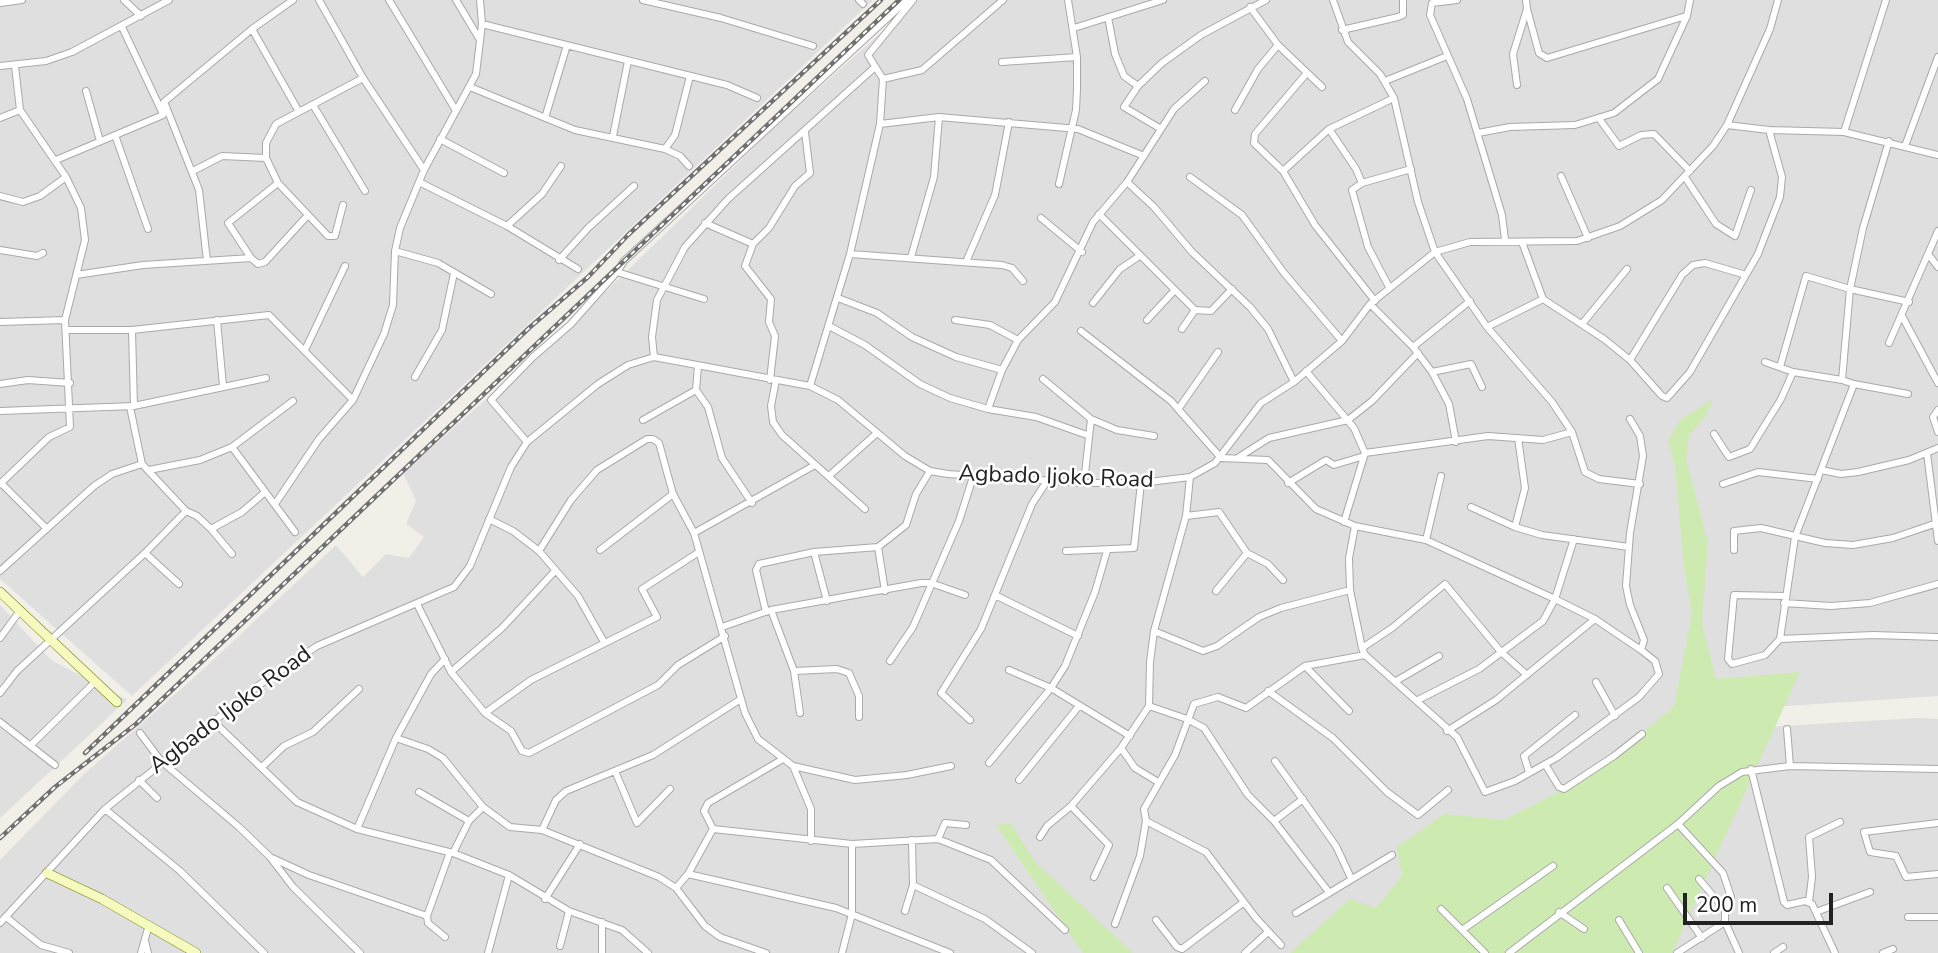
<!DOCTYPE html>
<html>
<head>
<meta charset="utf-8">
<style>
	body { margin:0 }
	#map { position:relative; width:1938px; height:953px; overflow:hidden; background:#f2efe9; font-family:"Nunito Sans",sans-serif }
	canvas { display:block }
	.scale { position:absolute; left:1683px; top:893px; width:150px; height:32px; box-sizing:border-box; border:4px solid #222; border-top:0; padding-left:9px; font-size:21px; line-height:24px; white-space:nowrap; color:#222; -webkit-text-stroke:5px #fff; paint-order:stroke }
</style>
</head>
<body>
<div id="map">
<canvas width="1938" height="953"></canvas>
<div class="scale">200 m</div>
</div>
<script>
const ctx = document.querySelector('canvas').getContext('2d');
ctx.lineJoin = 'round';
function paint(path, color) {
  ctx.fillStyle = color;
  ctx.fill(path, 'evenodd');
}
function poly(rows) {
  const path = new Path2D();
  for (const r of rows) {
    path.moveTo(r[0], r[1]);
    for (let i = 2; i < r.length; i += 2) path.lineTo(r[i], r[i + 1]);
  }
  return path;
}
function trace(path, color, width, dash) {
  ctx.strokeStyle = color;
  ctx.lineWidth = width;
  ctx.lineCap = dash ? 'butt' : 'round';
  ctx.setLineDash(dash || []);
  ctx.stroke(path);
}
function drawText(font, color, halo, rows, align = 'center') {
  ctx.font = font + ' "Nunito Sans",sans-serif';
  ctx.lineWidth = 5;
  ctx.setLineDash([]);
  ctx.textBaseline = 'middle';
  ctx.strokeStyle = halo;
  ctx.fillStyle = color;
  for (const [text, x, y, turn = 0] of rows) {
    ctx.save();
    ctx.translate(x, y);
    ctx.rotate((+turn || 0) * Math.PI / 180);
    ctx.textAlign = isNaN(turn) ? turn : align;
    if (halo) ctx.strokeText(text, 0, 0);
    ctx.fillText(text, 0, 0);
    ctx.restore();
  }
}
paint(poly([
	[0,0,873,0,132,696,0,579],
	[918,0,1938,0,1938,696,1756,708,1351,953,0,953,0,860,84,774,196,676,336,545,363,577,386,554,409,558,424,537,406,524,416,501,403,473,596,301,778,124],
	[0,605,51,660,127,700,0,818],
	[1917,718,1938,719,1938,953,1411,953,1748,728]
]), '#e0dfdf');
paint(poly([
	[1713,399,1706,415,1689,436,1686,459,1708,543,1702,623,1716,679,1800,672,1672,953,1290,953,1350,899,1376,908,1402,876,1397,847,1444,814,1504,820,1598,772,1674,706,1692,614,1684,568,1675,465,1668,441,1680,420],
	[1011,823,1035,862,1133,953,1083,953,996,825]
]), '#cdebb0');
const minor = poly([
	[124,0,141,16],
	[319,0,363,78,424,170],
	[389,0,455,109],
	[456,0,480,40],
	[643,0,721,18,813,46],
	[859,0,863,4],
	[1333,0,1348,42,1380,74,1394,98,1418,202,1435,252,1487,327,1552,402,1572,432,1585,472,1599,479,1640,484],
	[1457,0,1432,3,1430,15,1467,99,1502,215,1505,240],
	[0,3,22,0],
	[1250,7,1278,45,1322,87],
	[1527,9,1539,53,1547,58,1686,16],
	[1108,17,1115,54,1124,76,1138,86],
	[482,24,727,85,757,98],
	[122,27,163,114],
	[1074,28,1163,0],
	[252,29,299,112],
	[1342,30,1398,17,1403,15,1403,0],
	[1002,62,1077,57],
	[0,66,46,61,72,52,169,0],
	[1306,74,1255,134,1254,143,1283,171,1315,225,1375,301],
	[883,79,922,70,1003,0],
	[1385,81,1447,56],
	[1517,85,1513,54,1527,9,1526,0],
	[470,87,575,130,665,149,680,156,689,166],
	[86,91,100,141],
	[165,104,199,190,207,261],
	[313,105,365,191],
	[1235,110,1258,69,1278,45],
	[0,118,20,110],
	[545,118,567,45],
	[1600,120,1619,146,1641,135,1654,134,1690,171],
	[880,124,939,117,1078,129,1144,156],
	[1727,125,1769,130,1844,132,1938,155],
	[1161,129,1124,107,1138,86,1162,63,1201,35,1266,0],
	[1329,129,1356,169,1362,183],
	[1844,132,1886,0],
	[1478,133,1510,127,1575,125,1614,113,1658,79,1687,16,1690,0],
	[115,135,148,229],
	[613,136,628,61],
	[440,139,504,173],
	[1905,146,1938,57],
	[665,149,675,135,690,76],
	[56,160,163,115,164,102,252,29,293,0],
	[193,171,222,156,266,158],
	[1283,171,1329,129,1394,98],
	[1561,176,1588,238],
	[1190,177,1242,215,1284,273,1342,341],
	[1685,177,1716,224,1735,236,1751,190],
	[1127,182,1154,207,1192,252,1250,307,1268,329,1294,382],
	[278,183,228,223,251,258,258,264,265,262,308,215],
	[421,183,507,226,578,269],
	[1059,184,1076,110,1077,89,1077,57,1068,0],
	[0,196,23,202,40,196,66,177],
	[343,205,335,236,328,236,278,183,266,158,266,143,276,124,363,78],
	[1099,214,1195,310,1211,311,1232,289],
	[1041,218,1082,252],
	[705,223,753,244],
	[507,226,542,194,561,166],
	[1522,242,1543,299,1604,339,1630,360,1662,396,1667,398,1690,372,1758,254,1780,197,1782,177,1769,130],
	[0,250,37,256,43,253],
	[395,251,438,263,491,294],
	[850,254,1002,265,1012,268,1023,281],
	[1928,254,1938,267],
	[911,257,934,177,939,117],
	[559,260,588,228,634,186],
	[966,262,995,195,1009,122],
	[617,272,624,261,907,0],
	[76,275,143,265,251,258],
	[1389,287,1368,247,1352,190,1362,183,1411,169],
	[838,298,877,313,912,337,956,357,1002,370],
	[1093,303,1120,269,1138,257],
	[1370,304,1413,347,1432,372,1449,404,1456,442],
	[1902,316,1938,383],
	[217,320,223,386],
	[955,320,990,325,1018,340],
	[1147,320,1173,292],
	[0,322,65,320],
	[1582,324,1627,269],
	[829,326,865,345,920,384,950,398,988,409,1036,417,1087,435],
	[1487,327,1543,299],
	[1182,329,1195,310],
	[68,330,132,330,269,315,353,400],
	[132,330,134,406],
	[1081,331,1171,401,1221,458,1268,460,1316,509,1355,526,1426,540,1555,599,1595,619,1641,650,1655,661,1659,674,1639,697,1556,758,1515,781,1485,792,1457,737,1365,655,1362,648,1350,590,1349,558,1355,526],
	[1889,343,1938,231],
	[1413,347,1470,301],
	[305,350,345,266],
	[654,357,652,337,657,300,685,247,728,199,874,68],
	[1630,360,1682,275,1693,265,1705,263,1746,275],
	[1765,362,1793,372,1842,380],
	[698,366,696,390,708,407,722,458,752,503],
	[1780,367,1806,276,1850,289,1909,302],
	[1306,371,1354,428,1365,453,1344,522],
	[1432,372,1471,364,1482,387],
	[415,377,442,330,454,273],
	[1043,379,1091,419,1117,430,1154,436],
	[770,380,775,336,769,322,771,299,745,266,753,244,769,228,795,186,810,173,805,132],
	[776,380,771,406,773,422,782,435,865,509],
	[0,384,28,380,70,383],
	[1854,384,1908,394],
	[810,386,850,254,880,124,883,79,868,55,913,0],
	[130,407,142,464,186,511,197,516,211,529,232,554],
	[1179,408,1218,352],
	[988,409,1002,370,1018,340,1055,302,1093,222,1127,182,1174,109,1205,81],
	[1938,410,1933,417,1938,432],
	[0,411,134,406,266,378],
	[1630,419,1640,436,1643,456,1630,533,1626,586,1630,605,1644,640,1641,650],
	[643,420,696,390],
	[1714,434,1729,457,1750,449,1781,399,1793,372],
	[527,442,491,400,533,357,571,324,617,272,704,299],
	[232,447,293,401],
	[1365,453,1488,436,1543,440,1572,432],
	[1927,453,1938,541],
	[1239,457,1269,438,1348,420,1372,401,1418,353],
	[149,470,200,460,232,447,295,532],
	[1821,470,1841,474,1858,472,1909,460,1938,448],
	[830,475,877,433],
	[1,483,47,529],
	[1084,483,1091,419],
	[1288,483,1326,460,1334,465,1364,456],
	[0,484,49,437,70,427,65,320,85,240,81,208,66,177,20,110,15,66],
	[1723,484,1758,472,1818,479],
	[275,504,319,439,353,400,384,334,393,305,395,251,400,228,424,170,476,74,482,24,480,0],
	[1471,507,1515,527,1542,535,1629,547],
	[1186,516,1219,512,1247,553,1268,564,1283,580],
	[489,519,513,531,539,551,578,596,604,642],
	[1515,527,1525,488,1518,438],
	[211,529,242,512,264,493],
	[694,533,815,465],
	[1426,540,1441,476],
	[878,547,885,591],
	[600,550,673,494],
	[1734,550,1734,531,1761,528,1825,543,1853,545,1893,538,1937,523],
	[539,551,571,500,597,470,647,439,653,439,659,443,673,494,694,533,745,713,758,739,793,766,855,780,907,775,951,766],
	[1066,551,1134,548,1141,483],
	[814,552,827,601],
	[145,553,179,584],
	[0,571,94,486,112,474,142,464],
	[1216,591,1247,553],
	[995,595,1078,636],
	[1785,596,1734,595,1728,659,1732,664,1765,655,1780,639,1795,537,1854,384,1842,380,1850,289,1863,228,1889,141],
	[1784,603,1831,606,1870,603,1938,584],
	[417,604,451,672,485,713,511,731,522,751,529,753,658,685,678,665,725,636],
	[771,610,794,671,800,713],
	[766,612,756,570,759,564,814,552,878,547,906,525,916,494,930,471],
	[722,627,771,610,921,583,931,583,965,595],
	[1154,631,1203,651,1217,646,1259,617,1281,608,1350,590],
	[0,638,19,612],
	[1780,639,1873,635,1938,637],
	[1362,648,1392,628,1445,584,1501,652,1527,675],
	[890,661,913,627,959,521,973,477],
	[1305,666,1349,711],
	[1009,670,1051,688,1130,736],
	[794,671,837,669,849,673,859,696,859,717],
	[451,672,502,628,555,571],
	[1396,681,1439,656],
	[1596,682,1615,716],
	[1268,691,1333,738,1387,792,1418,815,1448,790],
	[0,693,17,671,145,553,186,511],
	[1418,700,1479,669,1543,621,1555,599,1574,539],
	[1149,706,1187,719,1204,728,1248,795,1274,821,1328,891],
	[485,713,531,680,657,617,642,589,699,552],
	[212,720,297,802,357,829,453,853,509,875,569,911,622,930,648,953],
	[970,720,941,693,981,629,1032,504,1047,481],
	[0,722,55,765],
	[1787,729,1790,766],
	[1447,731,1496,700,1595,619],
	[140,733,161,761,239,827,270,857,293,887,360,953],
	[396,738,428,749,443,758,483,807,510,827,542,830,659,877,676,888,705,926,720,937,766,953],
	[32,744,96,681],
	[1121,748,1135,768,1158,782],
	[1275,761,1336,846,1351,878],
	[989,763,1051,688,1065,666,1095,592,1107,551],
	[1545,764,1559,787,1564,789,1614,756,1642,734],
	[793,766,811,809,811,841],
	[262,767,284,746,313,732,359,689],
	[1751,769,1784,902,1787,905,1805,901,1812,904,1835,953],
	[615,771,637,823,670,789],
	[1529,772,1524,756,1575,715],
	[139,780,157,798],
	[1019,780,1079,706],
	[419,792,469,821],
	[1071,806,1109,845,1094,877],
	[105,809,180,871,264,953],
	[1146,821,1206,852,1256,918,1281,945],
	[1274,821,1303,799],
	[1938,823,1864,832,1870,852,1896,856,1906,877,1938,874],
	[357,829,396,738,431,674,445,659],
	[713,829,852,844,938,839,991,860,1065,930],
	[542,830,556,800,566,791,653,755,741,699],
	[1040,837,1047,826,1071,806,1121,748,1149,706,1150,662,1154,631,1186,516,1190,477],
	[938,839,945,823,966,825],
	[453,853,469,821,483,807],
	[272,858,309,875,427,916,428,923,445,937],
	[688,874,836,908,950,953],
	[1699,879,1725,910],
	[913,885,985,919,1032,953],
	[676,888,688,874,713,829,704,811,708,803,783,759],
	[1667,888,1702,938],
	[545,899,580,844],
	[1809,902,1812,877,1809,837,1840,822],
	[1441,909,1485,953],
	[905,911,913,885,912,840],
	[1559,912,1584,929],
	[1816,912,1870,892],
	[1296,913,1392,855],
	[427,916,450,852],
	[6,917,41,945,69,953],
	[1908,917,1938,917],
	[1156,920,1177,947,1182,949,1244,902],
	[1619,920,1639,953],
	[602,922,602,953],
	[1725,922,1739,953],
	[0,923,105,809,259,685,317,646,454,587,470,566,511,467,527,442,598,384,628,365,654,357,810,386,838,400,905,456,930,471,948,474,1084,483,1141,483,1190,477,1215,463,1261,403,1294,382,1342,341,1370,304,1435,252,1470,242,1577,241,1620,226,1662,200,1713,146,1727,125,1770,29,1778,0],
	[1115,924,1140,856,1146,821,1144,809,1175,755,1194,704,1218,697,1246,708,1305,666,1365,655],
	[1462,930,1553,866],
	[145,941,148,953],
	[560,946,569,911],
	[141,953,149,925],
	[488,953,509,875],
	[842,953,852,914,852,844],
	[1245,953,1268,932],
	[1509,953,1678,824,1719,786,1742,772,1790,766,1938,769],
	[1677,953,1725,922,1725,910,1731,897,1723,873,1678,824],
	[1774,953,1783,947],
	[1883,953,1893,949]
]);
const secondary = poly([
	[0,592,117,702],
	[47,873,102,899,196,953]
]);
trace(minor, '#a9a9a9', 8);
trace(secondary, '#707d05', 10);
trace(minor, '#fff', 6);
trace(secondary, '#f7fabf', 9);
const rail = poly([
	[85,753,529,328,588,277,628,235,881,0],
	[0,838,55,787,136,724,899,0]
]);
trace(rail, '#707070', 4.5);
trace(rail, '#fff', 2, [5]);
drawText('23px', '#222', '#fff', [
	["Agbado Ijoko Road",1056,478,2],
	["Agbado Ijoko Road",231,711,-37]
]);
</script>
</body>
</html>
